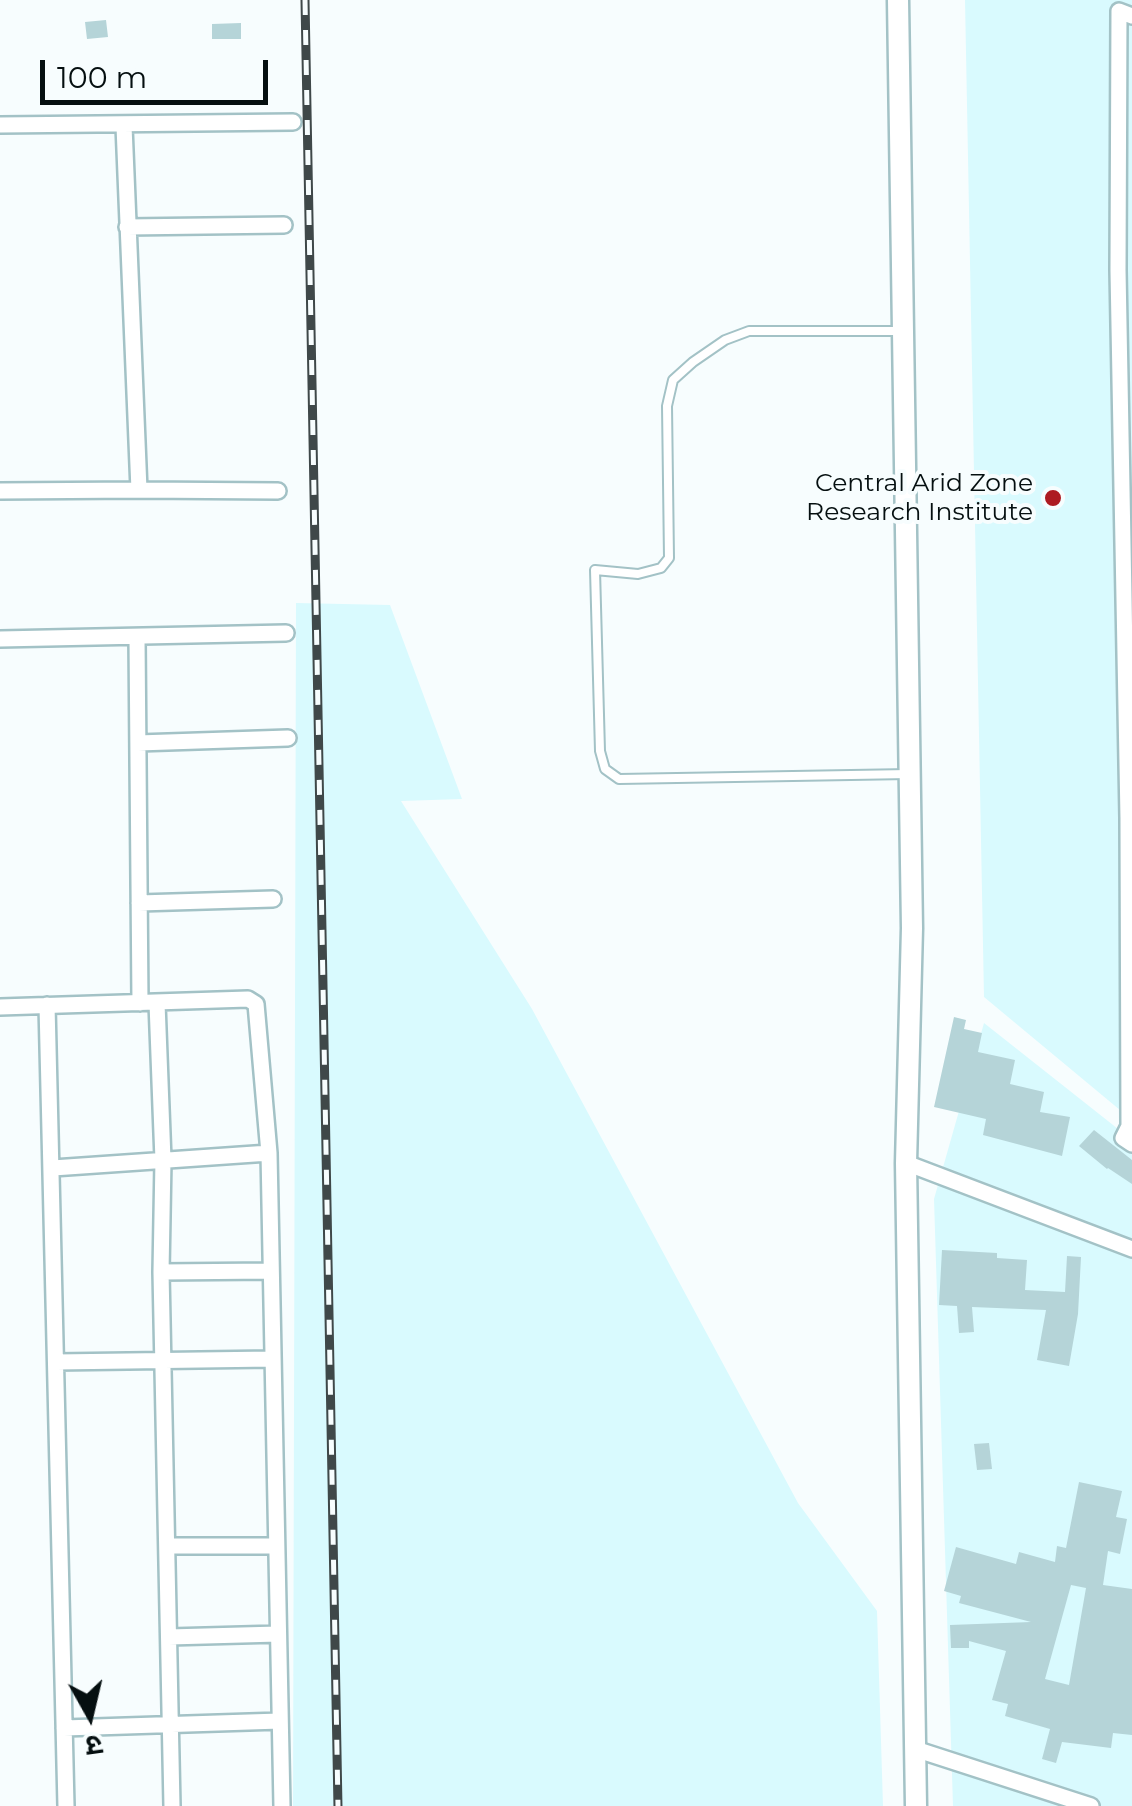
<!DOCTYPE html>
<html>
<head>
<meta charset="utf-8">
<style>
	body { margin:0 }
	#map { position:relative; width:1132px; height:1806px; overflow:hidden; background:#f7fdfe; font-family:Montserrat,"Noto Sans Devanagari",sans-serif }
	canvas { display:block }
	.north { position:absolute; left:40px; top:1666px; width:100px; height:100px; -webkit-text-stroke:8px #f7fdfe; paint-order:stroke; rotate:172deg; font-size:28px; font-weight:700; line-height:40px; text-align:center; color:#050f10 }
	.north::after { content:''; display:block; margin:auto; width:35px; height:45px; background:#050f10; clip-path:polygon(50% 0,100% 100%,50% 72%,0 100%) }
	.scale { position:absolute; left:40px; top:60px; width:228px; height:45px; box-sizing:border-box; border:5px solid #050f10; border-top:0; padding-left:12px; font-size:30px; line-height:35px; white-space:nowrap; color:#050f10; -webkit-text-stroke:8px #f7fdfe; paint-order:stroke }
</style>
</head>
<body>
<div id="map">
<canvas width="1132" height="1806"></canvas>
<div class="north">उ</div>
<div class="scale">100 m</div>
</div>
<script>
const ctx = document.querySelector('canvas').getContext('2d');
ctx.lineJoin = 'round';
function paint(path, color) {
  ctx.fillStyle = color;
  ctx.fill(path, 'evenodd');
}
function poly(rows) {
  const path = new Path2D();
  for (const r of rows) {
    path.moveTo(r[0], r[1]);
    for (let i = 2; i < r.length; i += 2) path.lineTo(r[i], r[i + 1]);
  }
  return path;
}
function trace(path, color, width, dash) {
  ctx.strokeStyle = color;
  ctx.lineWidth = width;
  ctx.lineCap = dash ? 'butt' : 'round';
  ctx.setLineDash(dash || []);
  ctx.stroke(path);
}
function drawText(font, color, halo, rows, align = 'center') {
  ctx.font = font + ' Montserrat,sans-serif';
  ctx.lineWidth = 8;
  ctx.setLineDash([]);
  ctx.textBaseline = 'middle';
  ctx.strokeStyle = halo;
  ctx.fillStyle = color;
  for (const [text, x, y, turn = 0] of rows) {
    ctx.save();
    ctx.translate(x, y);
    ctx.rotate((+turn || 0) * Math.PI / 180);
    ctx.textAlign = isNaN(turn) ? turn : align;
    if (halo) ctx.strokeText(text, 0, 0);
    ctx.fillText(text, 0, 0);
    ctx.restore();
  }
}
paint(poly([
	[965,0,1132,0,1132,1120,984,997],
	[296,603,390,605,462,799,401,801,532,1009,798,1503,877,1611,883,1806,293,1806],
	[984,1023,1132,1140,1132,1806,953,1806,934,1199]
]), '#d9fafe');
paint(poly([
	[106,20,108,37,87,39,85,22],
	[241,23,241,39,212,39,212,24],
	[954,1017,966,1020,964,1029,982,1033,978,1052,1015,1060,1010,1084,1044,1092,1040,1112,1070,1117,1062,1156,983,1135,986,1119,934,1107],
	[1094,1130,1132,1160,1132,1184,1108,1168,1107,1169,1079,1146],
	[942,1250,997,1253,997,1258,1027,1260,1025,1290,1065,1292,1067,1256,1081,1257,1078,1314,1069,1366,1037,1360,1046,1310,972,1307,974,1332,959,1333,957,1306,939,1305],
	[989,1443,992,1469,977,1470,974,1444],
	[1079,1482,1122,1491,1116,1517,1127,1519,1120,1554,1108,1551,1103,1585,1132,1589,1132,1735,1113,1733,1111,1748,1062,1742,1056,1763,1042,1759,1050,1729,1005,1716,1008,1704,992,1700,1006,1651,969,1641,969,1648,951,1648,950,1625,1031,1622,959,1603,961,1596,944,1591,956,1547,1016,1564,1019,1552,1055,1562,1057,1546,1066,1548],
	[1071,1585,1086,1588,1069,1685,1045,1679]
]), '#b5d4d8');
const service = poly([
	[902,331,749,331,725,340,693,362,673,380,667,406,669,558,661,568,638,574,595,570,600,751,605,769,619,779,909,774]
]);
const minor = poly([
	[1132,16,1119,11,1118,270,1128,818,1129,1126,1123,1138,1132,1144],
	[0,125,293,122],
	[127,227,284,225],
	[139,490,278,491],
	[0,491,139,490,124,126],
	[137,638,140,1003],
	[0,639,286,633],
	[138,743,288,738],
	[139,903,273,899],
	[157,1003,163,1160,161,1272,172,1806],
	[47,1005,66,1806],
	[0,1007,248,999,256,1004,269,1153,282,1806],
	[906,1163,1132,1249],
	[53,1168,269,1153],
	[161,1272,271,1271],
	[56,1362,272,1359],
	[167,1546,276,1546],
	[169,1637,278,1634],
	[64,1728,280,1721],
	[915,1749,1091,1806]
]);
const tertiary = poly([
	[898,0,912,928,906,1163,916,1806]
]);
trace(service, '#a3c2c6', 12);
trace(minor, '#a3c2c6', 20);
trace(tertiary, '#a3c2c6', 25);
trace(service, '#fff', 8);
trace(minor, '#fff', 15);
trace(tertiary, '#fff', 20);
const rail = poly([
	[305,0,338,1806]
]);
trace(rail, '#3f4849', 9);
trace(rail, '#f7fdfe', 5, [15]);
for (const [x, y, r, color] of [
	[1053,498,10,"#ad1b21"]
]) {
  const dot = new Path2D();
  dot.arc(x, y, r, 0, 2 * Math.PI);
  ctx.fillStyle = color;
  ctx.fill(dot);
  trace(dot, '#f7fdfe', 4);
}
drawText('25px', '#050f10', '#f7fdfe', [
	["Central Arid Zone",1033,484],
	["Research Institute",1033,513]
], 'right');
</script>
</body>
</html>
